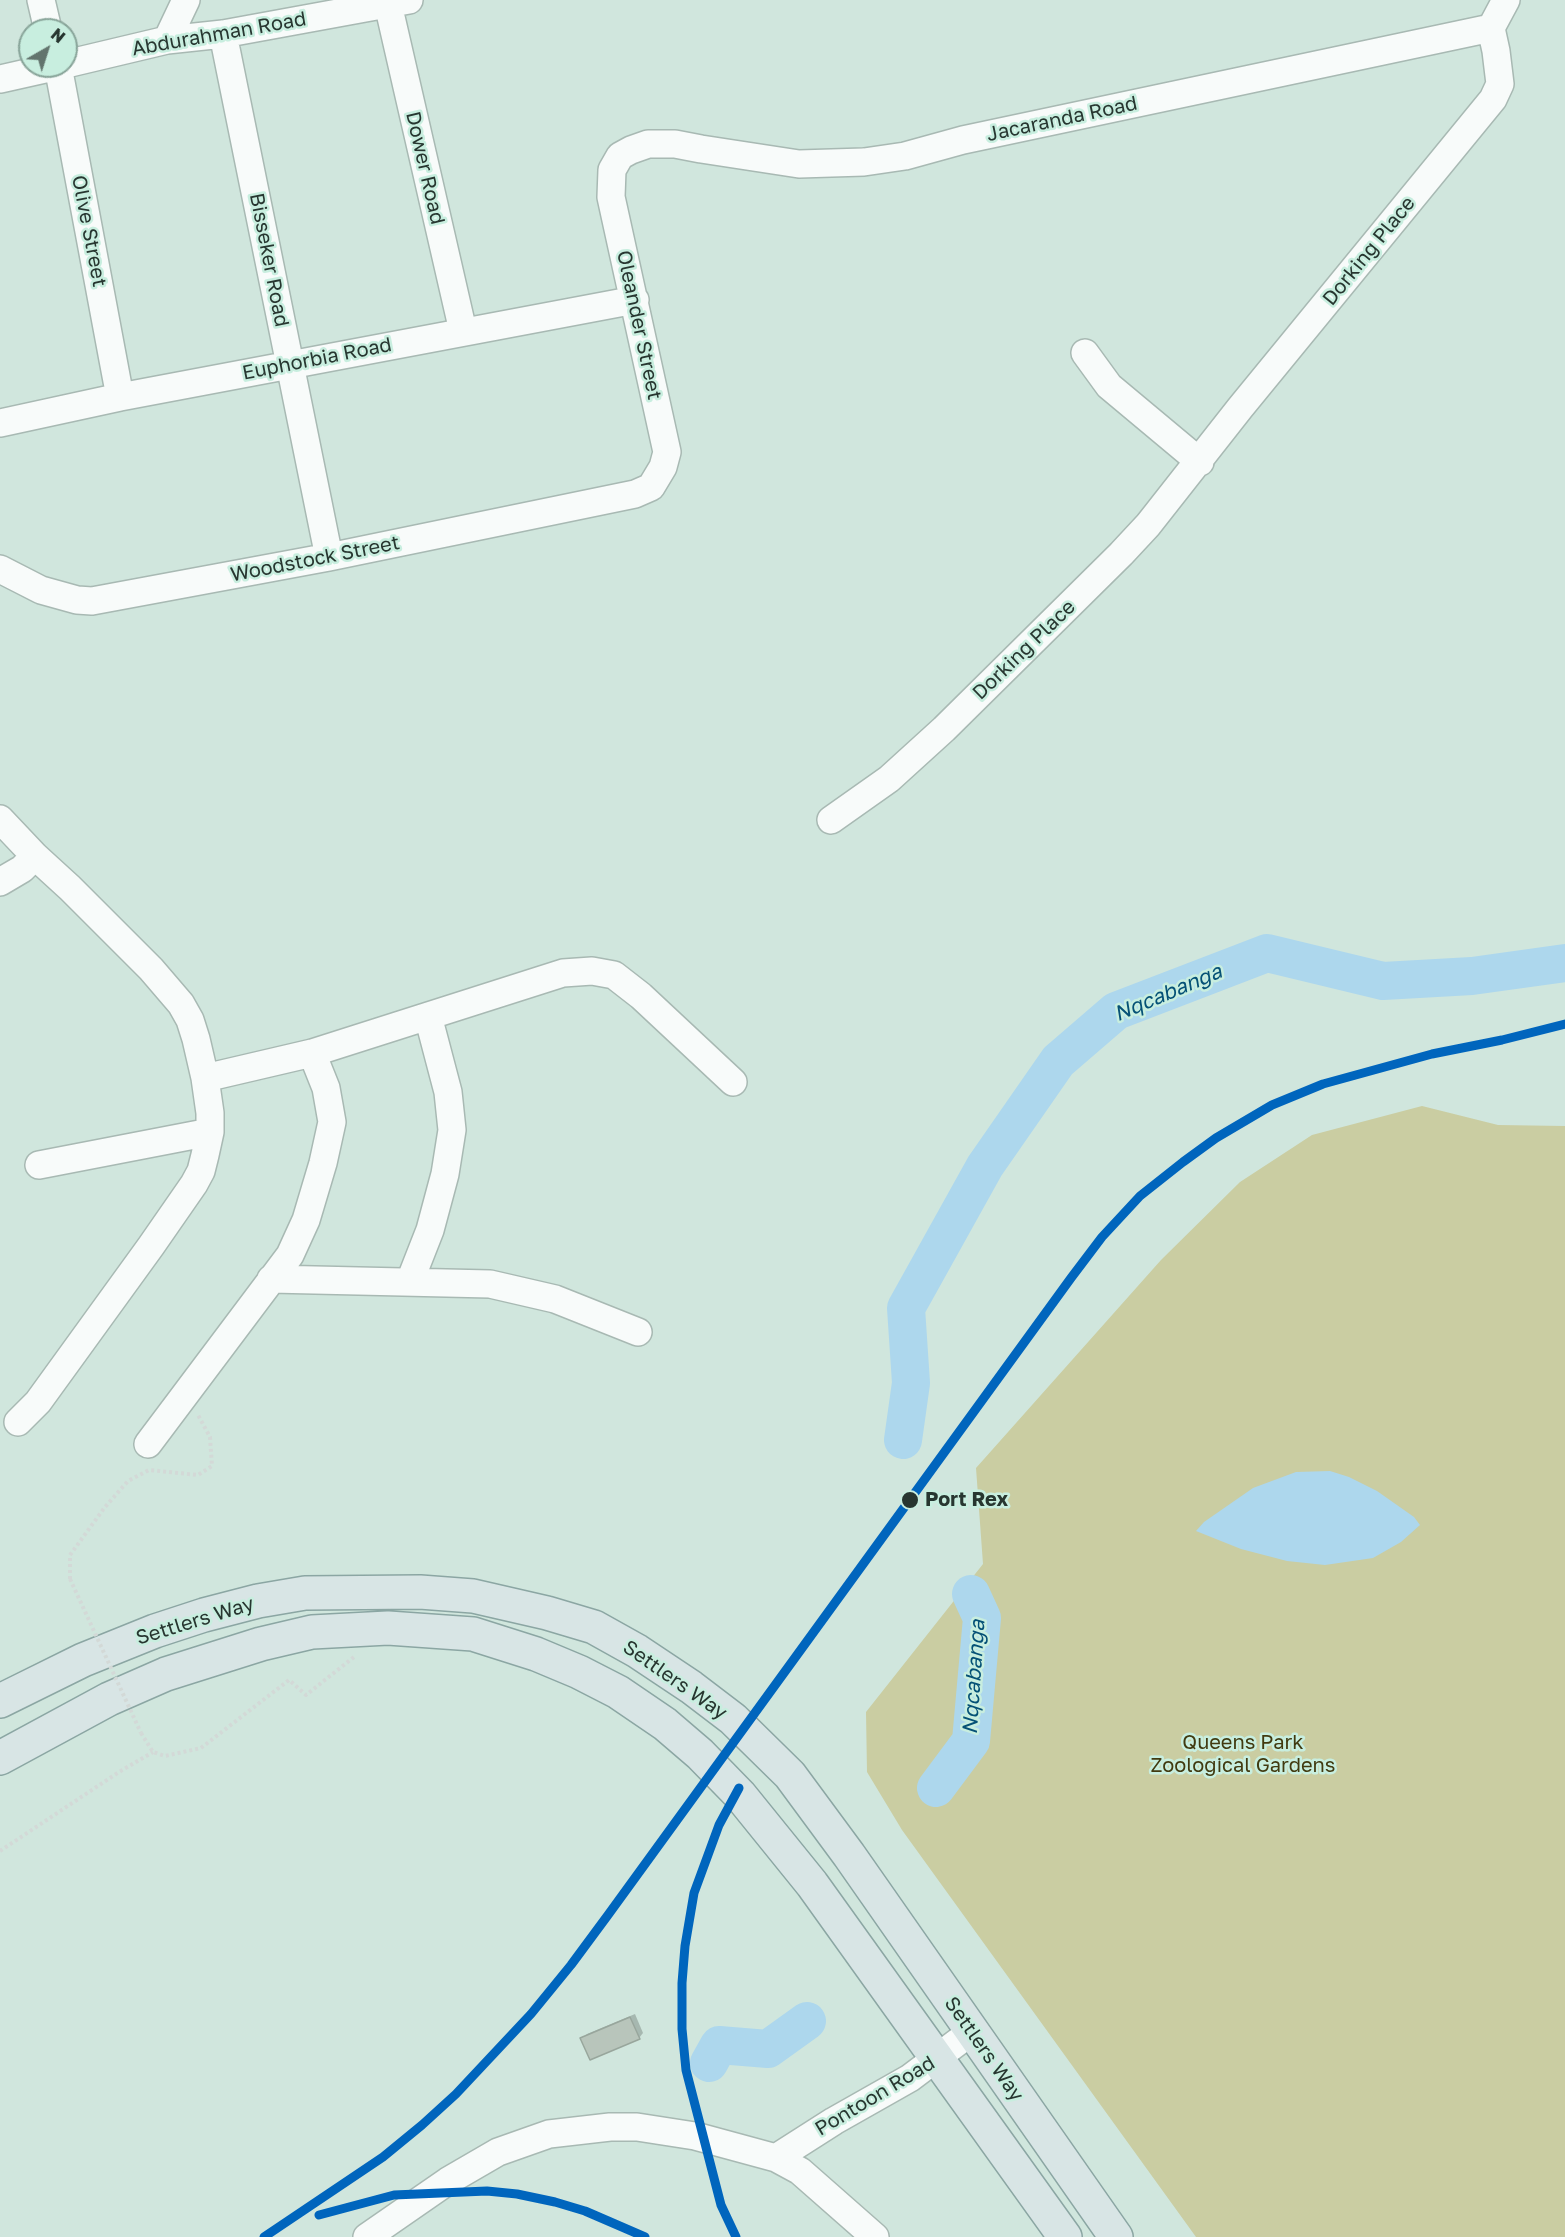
<!DOCTYPE html>
<html>
<head>
<meta charset="utf-8">
<style>
	body { margin:0 }
	#map { position:relative; width:1565px; height:2237px; overflow:hidden; background:#d0e6dd; font-family:"Golos Text",sans-serif }
	canvas { display:block }
	.north { position:absolute; left:18px; top:18px; width:60px; height:60px; box-sizing:border-box; background:#c8eedf; border:2px solid #88a499; border-radius:50%; rotate:39deg; font-size:16px; font-weight:700; line-height:24px; text-align:center; color:#273630 }
	.north::after { content:''; display:block; margin:auto; width:21px; height:27px; background:#62746d; clip-path:polygon(50% 0,100% 100%,50% 72%,0 100%) }
</style>
</head>
<body>
<div id="map">
<canvas width="1565" height="2237"></canvas>
<div class="north">N</div>
</div>
<script>
const ctx = document.querySelector('canvas').getContext('2d');
ctx.lineJoin = 'round';
function paint(path, color) {
  ctx.fillStyle = color;
  ctx.fill(path, 'evenodd');
}
function poly(rows) {
  const path = new Path2D();
  for (const r of rows) {
    path.moveTo(r[0], r[1]);
    for (let i = 2; i < r.length; i += 2) path.lineTo(r[i], r[i + 1]);
  }
  return path;
}
function trace(path, color, width, dash) {
  ctx.strokeStyle = color;
  ctx.lineWidth = width;
  ctx.lineCap = dash ? 'butt' : 'round';
  ctx.setLineDash(dash || []);
  ctx.stroke(path);
}
function drawText(font, color, halo, rows, align = 'center') {
  ctx.font = font + ' "Golos Text",sans-serif';
  ctx.lineWidth = 5;
  ctx.setLineDash([]);
  ctx.textBaseline = 'middle';
  ctx.strokeStyle = halo;
  ctx.fillStyle = color;
  for (const [text, x, y, turn = 0] of rows) {
    ctx.save();
    ctx.translate(x, y);
    ctx.rotate((+turn || 0) * Math.PI / 180);
    ctx.textAlign = isNaN(turn) ? turn : align;
    if (halo) ctx.strokeText(text, 0, 0);
    ctx.fillText(text, 0, 0);
    ctx.restore();
  }
}
paint(poly([
	[1422,1106,1498,1125,1565,1126,1565,2237,1196,2237,902,1830,867,1772,866,1712,983,1564,976,1468,1161,1260,1240,1182,1312,1135]
]), '#cacda2');
paint(poly([
	[1330,1471,1349,1477,1377,1491,1414,1517,1420,1525,1401,1542,1373,1558,1325,1565,1287,1561,1241,1549,1196,1531,1204,1522,1253,1488,1296,1472]
]), '#add7ed');
paint(poly([
	[635,2014,643,2033,639,2038,582,2039,587,2034]
]), '#0003');
trace(poly([
	[903,1440,911,1383,906,1308,985,1166,1058,1061,1116,1011,1267,953,1383,981,1472,976,1565,963],
	[936,1788,971,1741,982,1618,971,1594],
	[709,2063,719,2045,768,2049,807,2021]
]), '#add7ed', 38);
const building = poly([
	[630,2017,640,2039,590,2060,580,2038,630,2017]
]);
paint(building, '#b8c5bb');
trace(building, '#98a69c', 1.5);
const minor = poly([
	[41,0,48,30],
	[390,0,388,4,463,331],
	[1491,28,1506,0],
	[223,34,329,557],
	[167,40,186,0],
	[66,64,167,40,223,34,409,0],
	[58,66,120,397],
	[0,79,58,66],
	[1085,353,1109,386,1200,462],
	[0,423,120,397,635,300],
	[0,569,41,590,77,600,92,601,329,557,635,494,651,487,663,467,667,452,611,197,612,170,620,156,631,150,648,144,675,144,701,149,799,164,864,162,905,156,963,140,1491,28],
	[0,819,35,856,70,888,151,969,181,1004,190,1020,196,1039,205,1078,210,1113,210,1132,205,1155,201,1171,194,1184,151,1246,38,1402,18,1422],
	[831,820,889,779,944,729,1121,554,1148,525,1240,408,1493,99,1500,84,1496,51,1491,28],
	[0,882,22,869,35,856],
	[205,1078,312,1053,563,973,592,971,614,975,641,996,733,1082],
	[39,1165,210,1132],
	[271,1279,490,1284,555,1299,638,1332],
	[410,1281,430,1230,445,1174,452,1130,448,1092,428,1016],
	[148,1444,290,1255,306,1220,323,1163,332,1122,326,1088,312,1053],
	[776,2158,800,2171,875,2237],
	[367,2237,448,2181,498,2152,549,2134,610,2127,637,2127,695,2136,776,2158,834,2121,910,2078,971,2032]
]);
const major = poly([
	[0,1701,83,1660,155,1631,204,1615,258,1601,305,1593,420,1592,473,1596,547,1613,594,1627,637,1651,691,1687,733,1719,790,1775,849,1855,1116,2237],
	[0,1758,109,1699,166,1674,261,1644,312,1632,388,1628,473,1634,536,1654,579,1672,618,1692,665,1724,700,1754,740,1795,812,1884,1065,2237]
]);
trace(minor, '#a8b9b3', 30);
trace(major, '#8ba6a3', 36);
trace(poly([
	[70,1579,70,1555,105,1507,128,1481,149,1470,198,1475,212,1466,210,1437,198,1415],
	[141,1733,153,1752,165,1756,201,1748,289,1680,306,1695,354,1657],
	[0,1851,119,1772,153,1752]
]), '#d3d9d7', 4, [3, 3]);
trace(minor, '#f8fbfa', 27);
trace(major, '#d8e5e5', 33);
trace(poly([
	[70,1579,141,1733]
]), '#d3d9d7', 4, [3, 3]);
trace(poly([
	[319,2215,394,2195,487,2191,517,2194,555,2202,585,2211,645,2237],
	[264,2237,383,2157,422,2125,456,2094,531,2014,571,1965,608,1915,1071,1278,1102,1237,1140,1196,1183,1162,1216,1138,1272,1105,1323,1084,1432,1054,1502,1040,1565,1024],
	[736,2237,721,2205,686,2070,682,2029,682,1983,685,1946,694,1893,719,1825,739,1788]
]), '#0065bd', 9);
for (const [x, y, r, color] of [
	[910,1500,9,"#273630"]
]) {
  const dot = new Path2D();
  dot.arc(x, y, r, 0, 2 * Math.PI);
  ctx.fillStyle = color;
  ctx.fill(dot);
  trace(dot, '#c8eedf', 2);
}
drawText('20px', '#273630', '#c8eedf', [
	["Abdurahman Road",219,34,-10],
	["Jacaranda Road",1062,119,-12],
	["Dower Road",425,168,77],
	["Olive Street",89,231,79],
	["Dorking Place",1369,251,-51],
	["Bisseker Road",269,260,79],
	["Oleander Street",639,325,78],
	["Euphorbia Road",317,359,-11],
	["Woodstock Street",315,559,-11],
	["Dorking Place",1024,650,-44],
	["Settlers Way",195,1621,-17],
	["Settlers Way",675,1680,35],
	["Settlers Way",984,2049,55],
	["Pontoon Road",875,2096,-31]
]);
drawText('bold 20px', '#273630', '#c8eedf', [
	["Port Rex",925,1500]
], 'left');
drawText('20px', '#413a10', '#c8eedf', [
	["Queens Park",1243,1743],
	["Zoological Gardens",1243,1766]
]);
drawText('italic 21px', '#055176', '#c8eedf', [
	["Nqcabanga",1168,993,-23],
	["Nqcabanga",974,1677,-86]
]);
</script>
</body>
</html>
